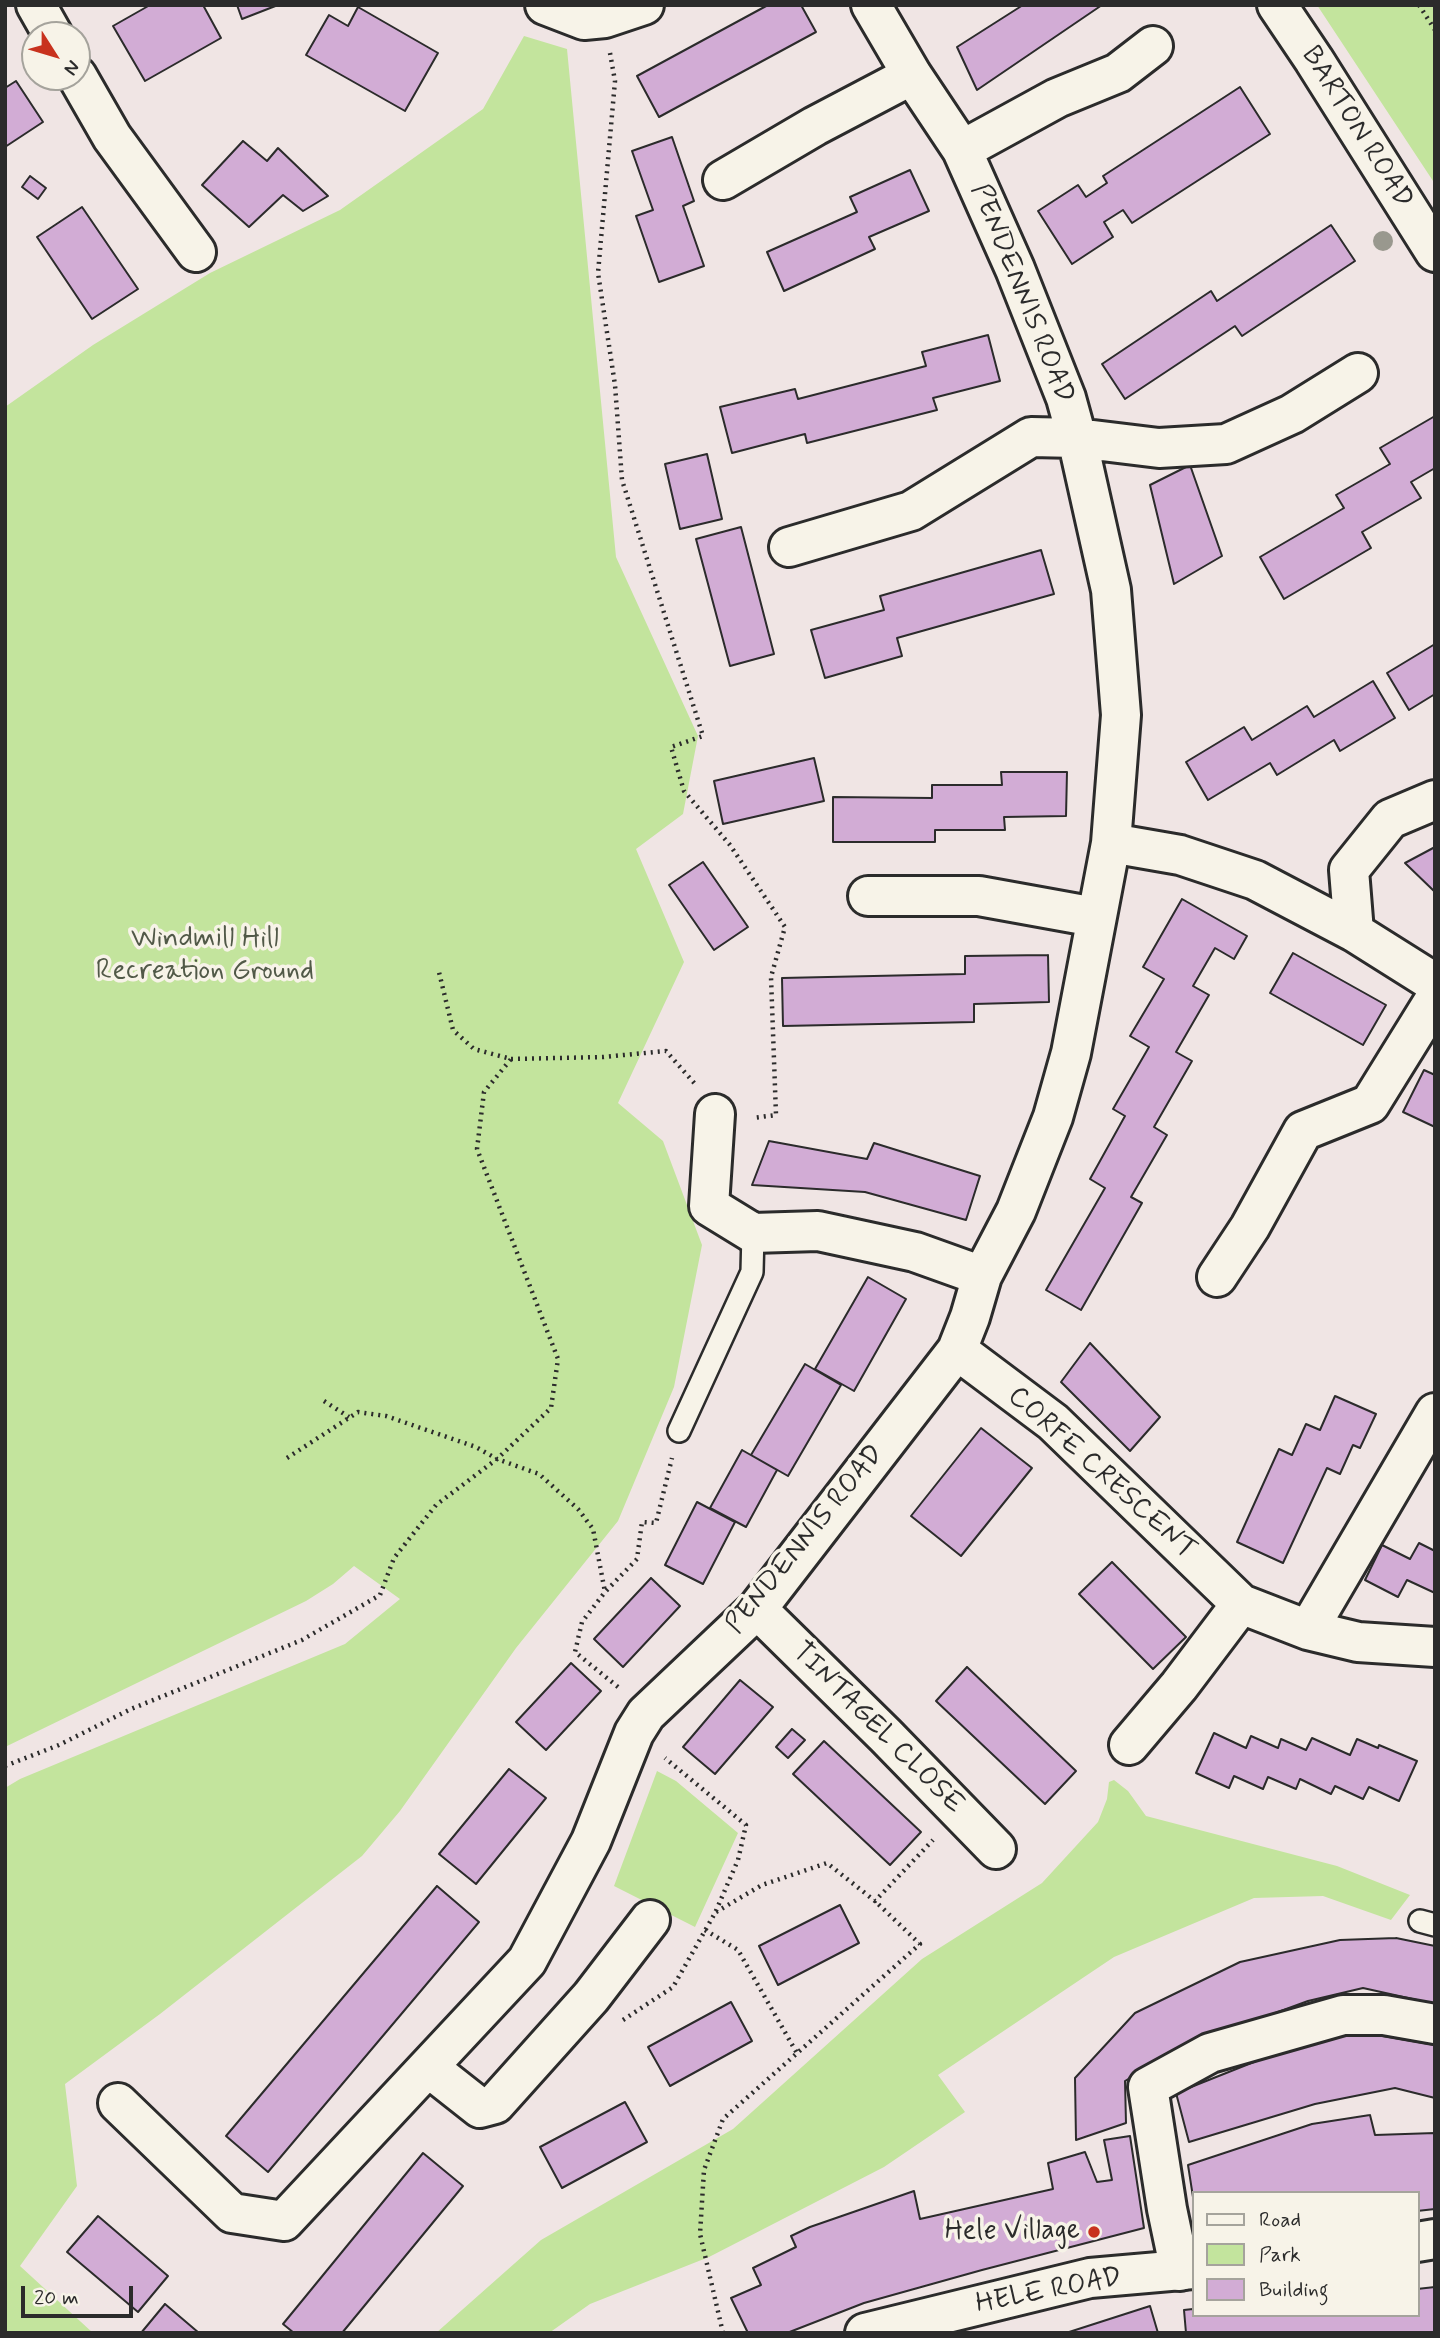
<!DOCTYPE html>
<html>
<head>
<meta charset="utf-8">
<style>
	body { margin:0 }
	#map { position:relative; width:1440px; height:2338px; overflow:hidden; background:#f0e5e4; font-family:Mynerve,sans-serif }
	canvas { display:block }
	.frame { position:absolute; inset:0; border:7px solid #2b2b2b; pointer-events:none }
	.legend { position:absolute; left:1192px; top:2191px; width:228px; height:126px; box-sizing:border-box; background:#f7f3e8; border:2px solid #a5a39c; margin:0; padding:9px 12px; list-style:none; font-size:21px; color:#2b2b2b }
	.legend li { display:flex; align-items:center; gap:14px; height:35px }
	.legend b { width:35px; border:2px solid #a5a39c }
	.north { position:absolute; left:21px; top:21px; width:70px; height:70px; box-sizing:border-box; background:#f7f3e8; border:2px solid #a5a39c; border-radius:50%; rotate:127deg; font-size:19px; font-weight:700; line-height:28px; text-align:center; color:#2b2b2b }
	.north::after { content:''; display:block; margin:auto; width:24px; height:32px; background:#c8321e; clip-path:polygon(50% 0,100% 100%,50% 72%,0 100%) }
	.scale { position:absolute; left:21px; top:2286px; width:112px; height:32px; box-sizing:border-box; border:4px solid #2b2b2b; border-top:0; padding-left:9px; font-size:21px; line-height:24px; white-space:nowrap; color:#2b2b2b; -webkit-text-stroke:5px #f7f3e8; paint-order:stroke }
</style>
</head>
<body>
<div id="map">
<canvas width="1440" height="2338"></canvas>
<div class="frame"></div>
<ul class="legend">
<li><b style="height:9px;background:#f7f3e8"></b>Road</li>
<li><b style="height:19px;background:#c3e49d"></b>Park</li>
<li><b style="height:19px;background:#d2acd5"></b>Building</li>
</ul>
<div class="north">N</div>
<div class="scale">20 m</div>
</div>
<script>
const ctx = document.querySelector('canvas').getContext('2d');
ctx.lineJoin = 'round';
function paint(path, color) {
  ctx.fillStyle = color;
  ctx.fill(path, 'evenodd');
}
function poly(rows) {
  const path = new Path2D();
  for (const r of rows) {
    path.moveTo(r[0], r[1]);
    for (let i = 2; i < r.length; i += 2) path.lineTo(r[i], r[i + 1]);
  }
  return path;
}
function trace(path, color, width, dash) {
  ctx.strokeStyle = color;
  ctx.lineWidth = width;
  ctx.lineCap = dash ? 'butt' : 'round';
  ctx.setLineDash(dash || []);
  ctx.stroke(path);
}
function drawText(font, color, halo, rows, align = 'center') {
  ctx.font = font + ' Mynerve,sans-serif';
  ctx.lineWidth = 7;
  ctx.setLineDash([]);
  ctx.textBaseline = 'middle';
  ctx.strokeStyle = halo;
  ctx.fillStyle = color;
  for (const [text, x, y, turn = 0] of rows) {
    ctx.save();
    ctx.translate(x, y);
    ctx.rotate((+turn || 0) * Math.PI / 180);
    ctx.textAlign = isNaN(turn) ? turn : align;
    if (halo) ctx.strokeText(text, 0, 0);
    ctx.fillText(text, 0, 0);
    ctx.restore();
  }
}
paint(poly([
	[1317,5,1435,5,1435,184],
	[524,36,567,49,616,557,698,736,683,814,636,849,684,962,618,1103,663,1141,702,1245,674,1387,618,1521,516,1648,400,1811,362,1856,160,2014,65,2084,77,2186,20,2266,93,2333,5,2333,5,1788,20,1779,345,1644,400,1599,354,1566,333,1584,306,1601,5,1747,5,407,93,345,210,273,340,210,483,109],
	[657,1771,676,1781,738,1833,695,1927,614,1886],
	[1114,1780,1128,1791,1146,1816,1337,1866,1410,1895,1391,1920,1323,1896,1254,1898,1114,1957,938,2075,965,2112,884,2167,709,2257,590,2304,549,2333,436,2333,541,2240,733,2129,922,1959,1042,1883,1098,1822,1107,1799,1109,1782]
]), '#c3e49d');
const building = poly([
	[150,5,203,5,221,38,145,81,113,26,150,5],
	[237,5,278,5,242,19,237,5],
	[768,5,801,5,816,32,659,117,637,76,768,5],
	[1023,5,1102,5,977,90,957,47,1023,5],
	[358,7,438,53,405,111,306,55,329,15,348,26,358,7],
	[16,81,43,122,5,147,5,88,16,81],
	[1240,87,1270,134,1132,223,1123,210,1104,222,1113,237,1072,264,1038,211,1078,185,1086,197,1107,183,1103,176,1240,87],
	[672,137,694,201,683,206,704,266,659,282,636,216,653,210,632,151,672,137],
	[243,141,267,161,278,148,328,196,303,211,283,195,249,227,202,185,243,141],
	[910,170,929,211,869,237,875,249,784,291,767,252,857,212,850,197,910,170],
	[30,176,46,188,38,199,22,187,30,176],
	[82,207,138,289,92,319,37,237,82,207],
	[1331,225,1355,261,1242,336,1235,326,1125,399,1102,364,1211,291,1217,301,1331,225],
	[988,335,1000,381,933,398,937,410,807,443,805,434,732,453,720,407,795,389,798,399,926,366,922,352,988,335],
	[1435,416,1435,468,1411,482,1421,498,1362,532,1371,548,1284,599,1260,557,1344,508,1336,495,1390,464,1380,448,1435,416],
	[707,454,722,519,680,529,665,464,707,454],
	[1190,465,1222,556,1174,584,1150,485,1190,465],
	[741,527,774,654,730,666,696,539,741,527],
	[1041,550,1054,594,897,638,902,656,825,678,811,630,884,610,880,596,1041,550],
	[1435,644,1435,694,1409,710,1387,673,1435,644],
	[1373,681,1395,718,1340,751,1334,740,1277,775,1270,763,1208,800,1186,762,1244,727,1252,740,1307,706,1314,717,1373,681],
	[814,758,824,801,723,824,714,781,814,758],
	[1001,772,1067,772,1066,816,1004,817,1005,830,935,830,935,842,833,842,833,797,932,798,932,785,1002,785,1001,772],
	[1435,847,1435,892,1405,863,1435,847],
	[703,862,748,927,714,950,669,885,703,862],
	[1182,899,1247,936,1234,959,1215,948,1193,986,1209,995,1176,1052,1192,1061,1154,1127,1167,1135,1131,1197,1142,1203,1081,1310,1046,1290,1105,1188,1090,1179,1125,1116,1113,1109,1149,1047,1130,1036,1164,979,1143,967,1182,899],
	[1293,953,1386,1005,1363,1045,1270,993,1293,953],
	[1048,955,1049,1002,974,1004,974,1022,783,1026,782,978,965,974,965,956,1048,955],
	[1424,1070,1435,1075,1435,1127,1403,1112,1424,1070],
	[769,1141,867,1159,874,1143,980,1176,966,1220,865,1192,752,1185,769,1141],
	[868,1277,906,1299,854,1391,815,1369,868,1277],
	[1090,1343,1160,1417,1130,1451,1061,1382,1090,1343],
	[805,1364,841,1385,788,1476,751,1455,805,1364],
	[1335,1396,1376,1414,1360,1448,1353,1445,1340,1474,1327,1468,1283,1563,1237,1542,1279,1449,1292,1455,1306,1424,1320,1430,1335,1396],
	[981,1428,1032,1468,961,1556,911,1516,981,1428],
	[742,1450,777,1470,746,1527,710,1508,742,1450],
	[697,1502,735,1522,703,1584,665,1565,697,1502],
	[1419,1543,1435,1551,1435,1593,1407,1580,1398,1597,1365,1580,1382,1545,1410,1559,1419,1543],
	[1112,1562,1186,1637,1153,1669,1079,1594,1112,1562],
	[651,1578,680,1606,623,1667,594,1639,651,1578],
	[571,1663,601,1691,546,1750,516,1722,571,1663],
	[967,1667,1076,1771,1045,1804,936,1701,967,1667],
	[740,1680,773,1707,715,1774,683,1747,740,1680],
	[792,1729,805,1740,788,1758,776,1747,792,1729],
	[1214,1733,1246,1748,1251,1736,1278,1748,1281,1739,1306,1750,1312,1738,1350,1755,1357,1739,1378,1748,1379,1745,1417,1761,1399,1801,1369,1787,1363,1799,1335,1786,1331,1794,1300,1779,1296,1789,1268,1777,1263,1789,1234,1776,1229,1788,1196,1773,1214,1733],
	[824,1741,921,1832,890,1865,793,1774,824,1741],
	[509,1769,546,1798,476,1884,439,1854,509,1769],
	[437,1886,479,1922,268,2172,226,2136,437,1886],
	[840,1905,859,1943,778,1985,759,1946,840,1905],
	[1396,1938,1435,1946,1435,2004,1363,1988,1308,2001,1180,2048,1125,2081,1126,2123,1076,2140,1075,2078,1135,2013,1240,1962,1340,1940,1396,1938],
	[731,2002,752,2041,670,2086,648,2047,731,2002],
	[1354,2031,1435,2045,1435,2098,1395,2088,1315,2104,1189,2142,1176,2093,1284,2050,1354,2031],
	[625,2102,647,2142,562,2188,540,2147,625,2102],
	[1370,2115,1375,2135,1435,2133,1435,2209,1417,2211,1417,2193,1193,2193,1193,2197,1188,2165,1312,2124,1370,2115],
	[1130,2136,1144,2228,982,2270,864,2303,787,2333,748,2333,731,2298,761,2285,753,2268,796,2247,791,2236,810,2227,914,2191,920,2219,1053,2189,1048,2163,1085,2152,1097,2182,1112,2180,1104,2140,1130,2136],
	[423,2153,463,2186,342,2333,294,2333,283,2324,423,2153],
	[98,2216,168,2276,138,2312,67,2252,98,2216],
	[1435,2287,1435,2333,1186,2333,1184,2310,1193,2309,1193,2315,1417,2315,1417,2289,1435,2287],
	[165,2304,199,2333,141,2333,165,2304],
	[1150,2306,1158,2333,1066,2333,1150,2306]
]);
paint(building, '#d2acd5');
trace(building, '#2b2b2b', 2);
const lane = poly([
	[679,1431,752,1272,753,1233],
	[1420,1921,1435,1925]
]);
const street = poly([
	[36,5,53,35],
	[545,5,584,20,605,18,644,5],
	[77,76,112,137,196,252],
	[962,150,1057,98,1118,73,1153,46],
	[723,180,815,126,912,75],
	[789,547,911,511,1031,437,1077,438,1159,448,1226,444,1292,414,1358,373],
	[1111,843,1180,855,1255,880,1354,932,1435,983],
	[868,896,979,896,1095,917],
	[1354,932,1349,870,1390,819,1435,800],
	[715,1114,709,1206,753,1233,818,1231,915,1252,982,1276],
	[1217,1277,1250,1227,1303,1131,1370,1104,1435,999],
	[957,1350,1053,1422,1241,1604,1308,1630,1358,1642,1435,1647],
	[757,1609,886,1736,996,1849],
	[1308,1630,1435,1413],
	[1129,1745,1179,1686,1241,1604],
	[428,2067,480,2108,495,2104,591,1997,650,1920],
	[118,2103,232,2213,284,2221,527,1961,591,1841,634,1733,646,1714,757,1609,957,1350,970,1317,982,1276,1016,1211,1053,1117,1071,1053,1111,843,1121,715,1111,590,1077,438,1066,398,1015,269,962,150,912,75,871,5],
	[1180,2271,1167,2209,1148,2087,1210,2053,1343,2015,1384,2015,1435,2024]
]);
const secondary = poly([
	[1277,5,1314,60,1435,252],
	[1417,2242,1435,2239],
	[865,2333,1090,2278,1193,2269]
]);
trace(lane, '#2b2b2b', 26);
trace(street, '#2b2b2b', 44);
trace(secondary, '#2b2b2b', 44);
trace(poly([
	[1419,5,1435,30],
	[610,53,615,81,598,273,615,385,622,480,703,736,671,747,684,791,730,845,785,927,771,977,776,1115,753,1118],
	[511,1059,603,1057,666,1051,695,1084],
	[324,1401,349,1417],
	[287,1458,358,1412,386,1416,476,1447,497,1459,539,1474,578,1509,593,1529,605,1592],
	[618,1687,575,1652,582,1622,605,1592,637,1559,642,1522,656,1523,672,1458],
	[5,1766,59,1745,131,1709,302,1640,380,1595,394,1558,436,1505,497,1459,551,1408,558,1359,477,1149,484,1092,511,1059,474,1049,453,1030,438,968],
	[716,1912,762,1885,827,1863,875,1901,933,1840],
	[705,1930,738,1950,798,2055],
	[623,2020,673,1987,715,1913,738,1860,746,1825,665,1758],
	[723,2333,700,2234,704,2170,723,2119,920,1944,875,1901]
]), '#2b2b2b', 4.5, [2, 5]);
trace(lane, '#f7f3e8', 21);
trace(street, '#f7f3e8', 38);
trace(secondary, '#f7f3e8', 38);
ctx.fillStyle = '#99988e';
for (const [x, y] of [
	[1383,241]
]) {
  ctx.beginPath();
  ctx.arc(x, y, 10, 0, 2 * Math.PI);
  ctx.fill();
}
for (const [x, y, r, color] of [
	[1094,2232,7,"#c8321e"]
]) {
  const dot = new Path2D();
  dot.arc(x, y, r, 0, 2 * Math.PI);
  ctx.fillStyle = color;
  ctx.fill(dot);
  trace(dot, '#f7f3e8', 2.5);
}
drawText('28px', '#2b2b2b', '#f7f3e8', [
	["BARTON ROAD",1356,128,58],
	["PENDENNIS ROAD",1021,294,68],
	["CORFE CRESCENT",1101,1474,42],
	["PENDENNIS ROAD",806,1540,-51],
	["TINTAGEL CLOSE",877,1729,45],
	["HELE ROAD",1049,2292,-11]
]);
drawText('28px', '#515948', '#f7f3e8', [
	["Windmill Hill",205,940],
	["Recreation Ground",205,972]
]);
drawText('28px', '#2b2b2b', '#f7f3e8', [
	["Hele Village",1080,2232]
], 'right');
</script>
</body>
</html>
